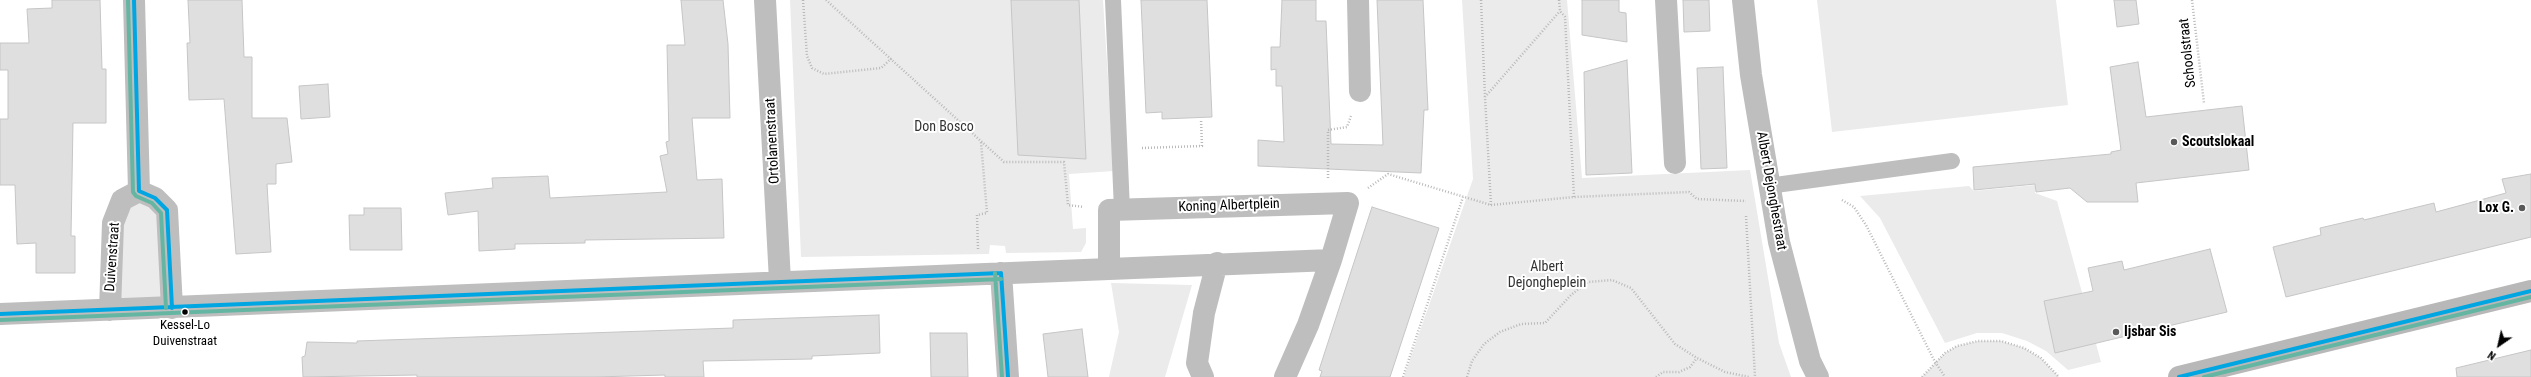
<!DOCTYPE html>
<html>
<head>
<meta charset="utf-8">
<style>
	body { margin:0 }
	#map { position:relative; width:2531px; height:377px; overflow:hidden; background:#fff; font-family:"Roboto Condensed",sans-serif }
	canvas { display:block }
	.north { position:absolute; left:2479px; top:325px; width:40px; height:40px; -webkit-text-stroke:3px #fff; paint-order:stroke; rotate:214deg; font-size:11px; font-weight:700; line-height:16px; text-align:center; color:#000 }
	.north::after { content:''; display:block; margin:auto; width:14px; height:18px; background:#000; clip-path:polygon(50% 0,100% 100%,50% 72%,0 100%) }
</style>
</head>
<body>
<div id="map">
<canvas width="2531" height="377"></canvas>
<div class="north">N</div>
</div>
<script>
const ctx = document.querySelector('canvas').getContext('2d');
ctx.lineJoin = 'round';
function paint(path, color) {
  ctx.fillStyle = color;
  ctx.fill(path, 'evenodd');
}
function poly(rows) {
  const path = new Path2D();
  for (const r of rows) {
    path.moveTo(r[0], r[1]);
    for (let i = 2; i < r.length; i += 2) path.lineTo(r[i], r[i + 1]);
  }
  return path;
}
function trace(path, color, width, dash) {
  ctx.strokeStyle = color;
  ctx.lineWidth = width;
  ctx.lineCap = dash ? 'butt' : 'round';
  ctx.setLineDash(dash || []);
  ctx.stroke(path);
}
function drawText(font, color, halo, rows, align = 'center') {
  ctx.font = font + ' "Roboto Condensed",sans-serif';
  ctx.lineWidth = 4;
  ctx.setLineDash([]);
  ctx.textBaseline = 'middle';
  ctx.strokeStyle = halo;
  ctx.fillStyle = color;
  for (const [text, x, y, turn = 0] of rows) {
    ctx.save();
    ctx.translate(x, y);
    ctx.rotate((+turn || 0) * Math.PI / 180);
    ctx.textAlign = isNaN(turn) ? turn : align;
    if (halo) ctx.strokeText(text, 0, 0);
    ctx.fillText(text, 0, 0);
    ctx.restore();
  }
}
paint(poly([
	[790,0,1103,0,1114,171,1069,174,1073,229,1086,228,1086,243,1081,252,1006,253,1005,246,990,245,989,254,801,257],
	[1462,0,1567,0,1582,178,1750,170,1779,343,1791,377,1404,377,1473,179],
	[1817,0,2056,0,2068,105,1832,132],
	[2035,185,2035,193,2057,201,2101,362,2068,370,2046,351,2027,341,2002,333,1977,333,1945,343,1880,218,1860,196,1969,186,1974,191],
	[155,198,172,308,110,310,122,200],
	[1111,283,1192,285,1165,377,1109,377,1119,332],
	[1978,341,2001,341,2024,348,2041,358,2059,377,1922,377,1945,353,1957,346]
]), '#ebebeb');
const building = poly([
	[52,0,100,0,102,69,106,69,106,123,73,123,71,236,75,236,75,273,36,273,36,243,17,244,15,185,0,185,0,119,8,119,8,70,0,70,0,43,29,43,27,9,52,8,52,0],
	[188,0,242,0,244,57,252,57,252,118,287,118,292,162,276,164,276,184,267,184,271,252,236,254,224,99,189,100,187,43,190,43,188,0],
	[681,0,723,0,728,44,730,118,692,118,697,180,722,179,724,238,585,240,585,243,515,244,515,249,479,251,478,211,448,215,445,193,493,188,492,178,548,176,550,198,667,192,660,156,668,154,666,142,669,141,667,45,685,45,681,0],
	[1011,0,1079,0,1086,159,1018,155,1011,0],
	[1141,0,1207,0,1212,117,1162,119,1162,112,1146,113,1141,0],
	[1282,0,1316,0,1316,21,1326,21,1331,144,1383,145,1377,0,1423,0,1428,110,1424,110,1421,173,1258,166,1258,140,1284,142,1282,86,1276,86,1276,69,1271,70,1271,47,1280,47,1282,0],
	[1582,0,1619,0,1619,12,1626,13,1627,42,1582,35,1582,0],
	[1683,0,1709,0,1710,31,1684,32,1683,0],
	[2114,0,2136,0,2139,24,2117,27,2114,0],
	[1627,60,1632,173,1586,175,1584,72,1627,60],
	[2138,62,2146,117,2242,106,2249,170,2136,183,2138,202,2087,202,2070,188,2036,192,2035,184,1974,190,1973,167,2111,154,2111,152,2121,150,2110,67,2138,62],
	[1723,67,1727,168,1701,169,1697,68,1723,67],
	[328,84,330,117,301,119,299,86,328,84],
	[2531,174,2531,237,2286,297,2273,247,2321,235,2320,228,2363,218,2364,220,2434,203,2436,212,2506,193,2502,179,2531,174],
	[1372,207,1439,228,1390,377,1320,377,1322,371,1319,370,1372,207],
	[364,208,401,208,402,250,350,250,349,215,364,215,364,208],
	[2210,249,2227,312,2055,353,2044,301,2093,291,2088,268,2122,261,2124,270,2210,249],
	[879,315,880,353,812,356,812,359,703,361,704,377,665,377,665,375,595,377,417,377,417,375,303,377,302,357,305,356,307,342,357,343,357,341,733,328,733,320,879,315],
	[1082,329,1088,377,1048,377,1043,334,1082,329],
	[930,333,967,333,968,377,931,377,930,333],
	[2531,350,2531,377,2457,377,2456,368,2531,350]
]);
paint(building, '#dfdfdf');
trace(building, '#c6c6c6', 1);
trace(poly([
	[803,0,807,56,812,68,824,74,881,68,892,58],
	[826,0,1004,162,1064,162,1068,205,1084,207],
	[1481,0,1485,97],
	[1559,0,1560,11,1565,17,1574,197],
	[2192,0,2204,103],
	[1142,148,1202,146,1201,119],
	[1328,178,1328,130,1347,127,1351,116],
	[1368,188,1388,174,1491,205,1574,197,1689,192,1697,199,1746,201],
	[1842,200,1854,207,1866,225,1935,362,1945,377],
	[1491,205,1485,97,1560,11],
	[1746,216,1755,377],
	[978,249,977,215,987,213,981,142],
	[1403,377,1463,197],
	[1467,377,1472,361,1484,344,1500,332,1521,324,1545,323,1571,295,1588,282,1612,280,1631,288,1675,344,1697,358,1725,372,1749,377],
	[1656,377,1663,372,1679,372,1690,367,1697,358],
	[1922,377,1945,353,1957,346,1978,341,2001,341,2024,348,2041,358,2059,377]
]), '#b9b9b9', 2.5, [1, 2]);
trace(poly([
	[1113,0,1122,210],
	[1768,186,1952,161]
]), '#bebebe', 16);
trace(poly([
	[134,0,139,191],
	[765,0,780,281],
	[1358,0,1360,91],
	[1666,0,1675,163],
	[1743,0,1751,75,1779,242,1810,361,1818,377],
	[1001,273,1008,377],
	[110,310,113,223,122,200,139,191,155,198,167,210,172,308],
	[0,314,1331,260,1348,203,1109,210,1109,268],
	[1203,377,1197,363,1204,313,1217,263],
	[1285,377,1308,325,1331,260]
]), '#bebebe', 22);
trace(poly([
	[2179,377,2531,291]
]), '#b8b8b8', 22);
trace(poly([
	[134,0,139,191,155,198,167,210,172,308],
	[1001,273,1008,377],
	[0,314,1001,273],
	[2179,377,2531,291]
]), '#00a6e2', 4);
trace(poly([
	[128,0,133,192,136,196,152,203,161,213,166,308],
	[995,273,1002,377],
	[0,320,1001,279],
	[2204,377,2531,297]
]), '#64b6a3', 4);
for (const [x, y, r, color] of [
	[2174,142,4,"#595959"],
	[2522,208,4,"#595959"],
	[185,312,3.5,"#000"],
	[2116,332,4,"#595959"]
]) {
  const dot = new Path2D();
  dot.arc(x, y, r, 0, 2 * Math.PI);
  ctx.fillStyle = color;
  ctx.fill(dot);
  trace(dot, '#fff', 1.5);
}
drawText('13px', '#000', '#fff', [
	["Kessel-Lo",185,326],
	["Duivenstraat",185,342]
]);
drawText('14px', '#000', '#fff', [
	["Schoolstraat",2188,53,-96],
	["Ortolanenstraat",773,141,-93],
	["Albert Dejonghestraat",1771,191,80],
	["Koning Albertplein",1229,206,-2],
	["Duivenstraat",113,257,-86]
]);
drawText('14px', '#323232', '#fff', [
	["Don Bosco",944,127],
	["Albert",1547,267],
	["Dejongheplein",1547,283]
]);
drawText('bold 14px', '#000', '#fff', [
	["Scoutslokaal",2182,142],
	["Lox G.",2514,208,"right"],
	["Ijsbar Sis",2124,332]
], 'left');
</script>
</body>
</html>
